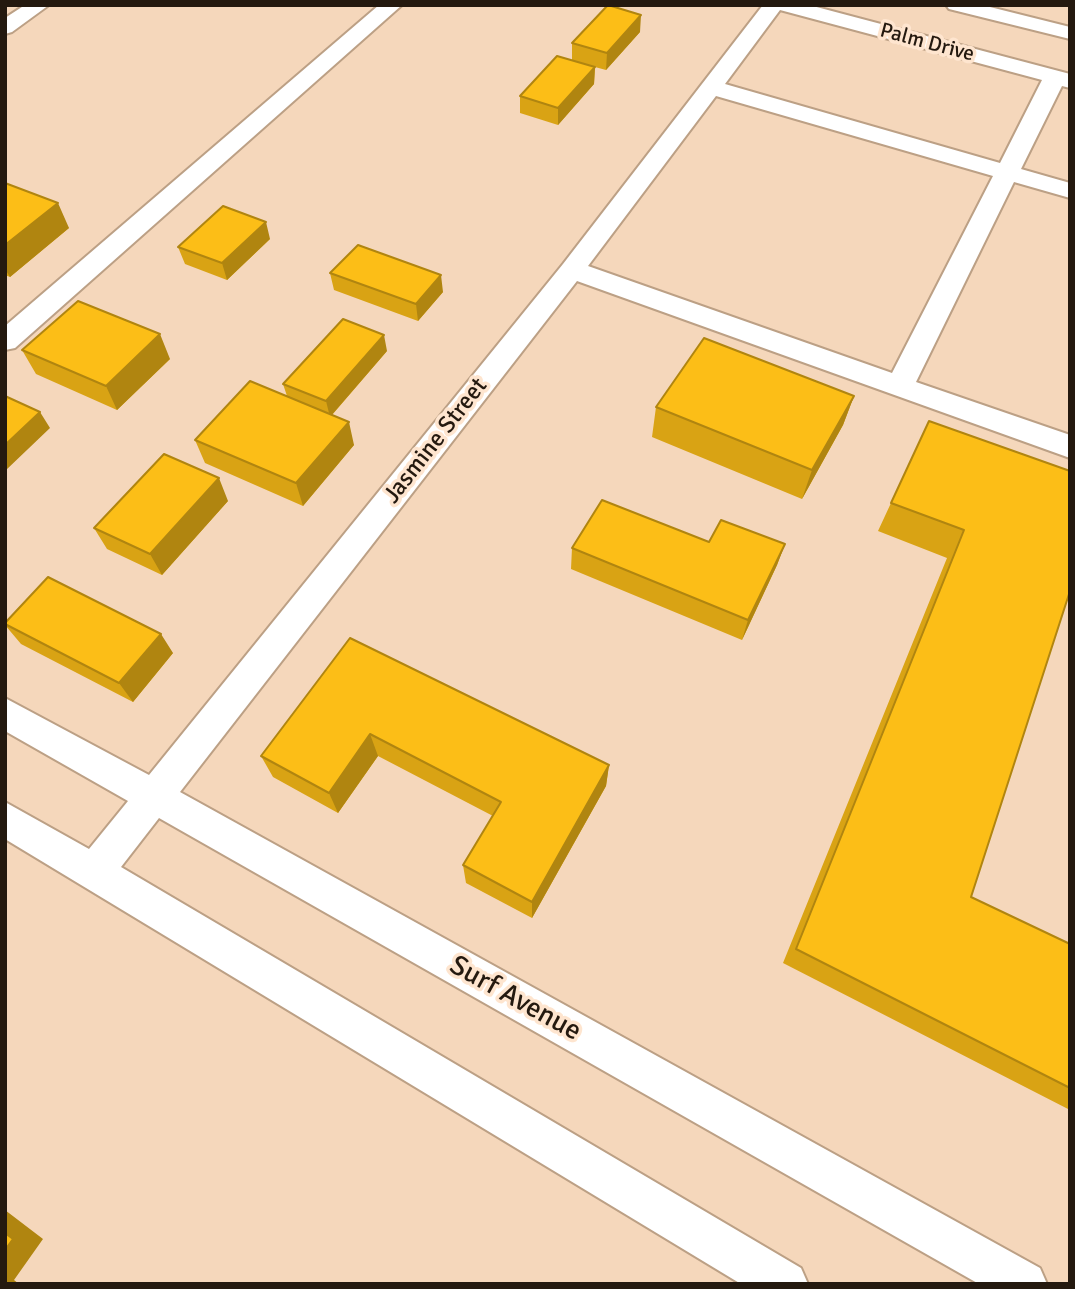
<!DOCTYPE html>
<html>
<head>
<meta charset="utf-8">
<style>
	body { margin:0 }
	#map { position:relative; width:1075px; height:1289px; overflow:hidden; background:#f5d7bb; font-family:Signika,sans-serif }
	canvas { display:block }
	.frame { position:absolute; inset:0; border:7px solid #24190f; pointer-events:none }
</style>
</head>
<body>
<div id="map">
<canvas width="1075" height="1289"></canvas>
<div class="frame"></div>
</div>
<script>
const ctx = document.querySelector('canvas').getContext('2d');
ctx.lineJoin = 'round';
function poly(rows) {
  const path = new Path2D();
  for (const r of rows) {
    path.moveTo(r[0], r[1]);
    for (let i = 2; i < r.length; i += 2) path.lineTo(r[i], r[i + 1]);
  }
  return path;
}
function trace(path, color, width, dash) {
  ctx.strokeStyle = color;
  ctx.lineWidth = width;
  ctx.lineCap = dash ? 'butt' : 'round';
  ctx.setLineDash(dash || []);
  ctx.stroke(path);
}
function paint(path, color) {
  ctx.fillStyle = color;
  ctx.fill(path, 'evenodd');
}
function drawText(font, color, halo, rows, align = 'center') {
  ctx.font = font + ' Signika,sans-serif';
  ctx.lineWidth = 7;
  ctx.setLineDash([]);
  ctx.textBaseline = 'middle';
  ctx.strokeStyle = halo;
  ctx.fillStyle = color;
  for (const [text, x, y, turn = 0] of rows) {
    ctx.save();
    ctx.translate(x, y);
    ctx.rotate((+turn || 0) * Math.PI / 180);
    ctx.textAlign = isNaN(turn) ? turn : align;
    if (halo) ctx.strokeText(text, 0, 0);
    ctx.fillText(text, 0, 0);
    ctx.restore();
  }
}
const minor = poly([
	[25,5,49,5,12,32,5,34,5,18,25,5],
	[379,5,402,5,15,348,5,350,5,326,379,5],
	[763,5,809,5,1070,74,1070,88,1062,86,1021,169,1070,183,1070,198,1014,182,916,382,1070,435,1070,458,577,281,180,792,1040,1268,1047,1284,979,1284,159,818,121,867,801,1268,808,1284,741,1284,5,839,5,802,89,849,128,801,5,731,5,698,149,775,563,264,763,5],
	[780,10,1042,80,1000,163,725,84,780,10],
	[716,96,993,176,892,373,588,266,716,96],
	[946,5,982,5,1070,27,1070,39,949,9,946,5]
]);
trace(minor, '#bca085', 4);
paint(minor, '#fff');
paint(poly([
	[640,32,606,70,595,67,594,84,558,125,520,113,520,96,572,60,572,43],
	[5,183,69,228,10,277,5,275],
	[270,239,227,280,185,264,178,247],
	[330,273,443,292,418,321,334,290],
	[22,350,170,359,117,410,36,374],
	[387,351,332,415,354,445,303,506,205,463,195,440,287,396,283,384],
	[854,396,843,425,802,499,652,437,656,407],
	[929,421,1070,471,971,897,1070,944,1070,1110,783,963,947,558,878,531],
	[228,501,162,575,107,549,94,528],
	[709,542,785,544,777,565,742,640,571,569,572,548],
	[5,625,173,653,133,702,21,644],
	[350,638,609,765,606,786,532,918,466,883,463,865,493,816,378,756,338,813,273,777,261,756]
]), '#d9a314');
paint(poly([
	[641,15,640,32,606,70,607,53],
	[595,67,594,84,558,125,558,108],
	[58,203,69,228,10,277,5,269,5,245],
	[266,222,270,239,227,280,222,263],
	[441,275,443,292,418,321,416,304],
	[160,334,170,359,117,410,106,386],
	[384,335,387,351,330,417,326,401],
	[854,396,843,425,802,499,812,470],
	[40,412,50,428,5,471,5,445],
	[349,422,354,445,303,506,296,483],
	[219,478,228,501,162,575,150,554],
	[785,544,777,565,742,640,748,620],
	[161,634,173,653,133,702,119,683],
	[370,734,378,756,338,813,329,793],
	[609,765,606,786,532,918,532,902],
	[5,1210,43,1239,14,1280,19,1284,5,1284]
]), '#b08510');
const building = poly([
	[608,5,641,15,607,53,572,43,608,5],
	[557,56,595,67,558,108,520,96,557,56],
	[5,183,58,203,5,245,5,183],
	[223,206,266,222,222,263,178,247,223,206],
	[358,245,441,275,416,304,330,273,358,245],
	[78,301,160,334,106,386,22,350,78,301],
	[343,319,384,335,326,401,283,384,343,319],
	[704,338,854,396,812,470,656,407,704,338],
	[250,381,349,422,296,483,195,440,250,381],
	[5,396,40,412,5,445,5,396],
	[929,421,1070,471,1070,591,971,897,1070,944,1070,1088,796,949,964,530,891,503,929,421],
	[164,454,219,478,150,554,94,528,164,454],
	[602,500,709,542,721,520,785,544,748,620,572,548,602,500],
	[48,577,161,634,119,683,5,624,5,623,48,577],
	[350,638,609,765,532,902,463,865,501,802,370,734,329,793,261,756,350,638],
	[5,1233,13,1239,5,1250,5,1233]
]);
paint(building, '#fcbe17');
trace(building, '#b08510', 2);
drawText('21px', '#24190f', '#fee5cf', [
	["Palm Drive",927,43,15]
]);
drawText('24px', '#24190f', '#fee5cf', [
	["Jasmine Street",436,441,-52]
]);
drawText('28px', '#24190f', '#fee5cf', [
	["Surf Avenue",515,999,29]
]);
</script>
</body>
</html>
